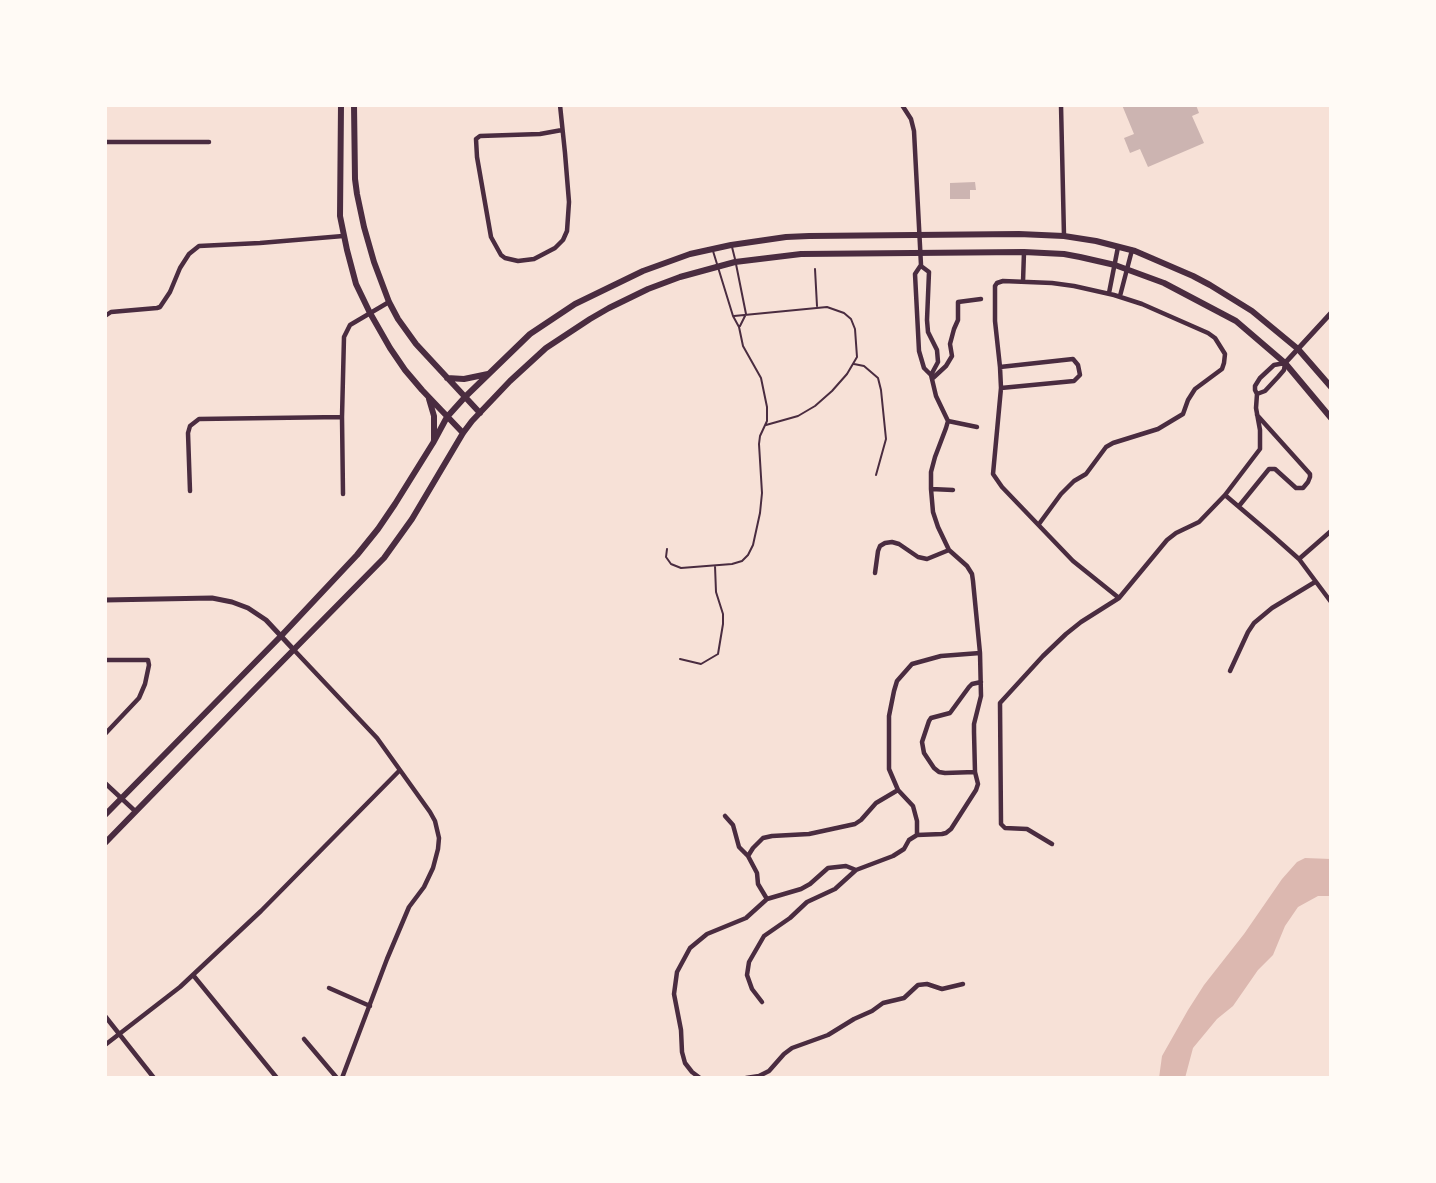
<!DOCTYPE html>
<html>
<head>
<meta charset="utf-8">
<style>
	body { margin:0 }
	#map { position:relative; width:1436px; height:1183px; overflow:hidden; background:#f7e1d7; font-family:Manrope,sans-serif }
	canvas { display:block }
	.frame { position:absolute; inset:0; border:107px solid #fffaf5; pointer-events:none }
</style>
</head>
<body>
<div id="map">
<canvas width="1436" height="1183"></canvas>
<div class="frame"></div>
</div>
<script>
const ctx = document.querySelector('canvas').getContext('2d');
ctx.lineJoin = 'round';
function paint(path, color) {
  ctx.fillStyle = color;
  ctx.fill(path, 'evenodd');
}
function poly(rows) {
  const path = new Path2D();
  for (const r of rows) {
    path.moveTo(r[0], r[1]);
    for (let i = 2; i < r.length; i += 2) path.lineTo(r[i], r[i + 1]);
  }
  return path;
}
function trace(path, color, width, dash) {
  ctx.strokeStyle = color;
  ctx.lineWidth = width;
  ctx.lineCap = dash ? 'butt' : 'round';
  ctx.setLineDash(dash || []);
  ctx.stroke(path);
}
paint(poly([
	[1305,858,1331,859,1331,896,1318,896,1298,907,1285,926,1273,955,1258,970,1233,1006,1217,1019,1193,1048,1185,1078,1159,1078,1162,1056,1188,1010,1204,985,1244,934,1282,879,1297,862]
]), '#dcb8b0');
paint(poly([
	[1122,105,1196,105,1199,113,1192,116,1204,143,1148,167,1140,149,1130,153,1124,138,1134,134],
	[975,182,976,190,970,190,970,199,950,199,950,183]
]), '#ccb4b1');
trace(poly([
	[732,247,735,259],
	[736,264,746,314,740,326],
	[815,269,817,306],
	[734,316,827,307,844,313,851,319,855,329,857,357,847,374,832,391,815,406,798,416,766,425],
	[854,364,864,366,878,378,881,390,886,439,876,475],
	[667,549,666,557,671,564,681,568,732,564,742,561,748,555,753,545,760,513,762,493,759,444,760,436,767,421,767,407,761,378,743,346,739,327,733,316,713,251],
	[680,659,701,664,718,654,723,624,723,614,716,592,715,566]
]), '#4a2c40', 2);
trace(poly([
	[560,105,565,153,569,202,567,231,563,240,555,248,534,259,518,261,505,258,501,255,491,237,477,157,476,139,480,136,540,134,562,130],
	[1061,105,1064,236],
	[105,142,209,142],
	[921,266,929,272,927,320,928,332,937,350,938,362,931,375],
	[1023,282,1024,252],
	[1109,293,1118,247],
	[1120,296,1132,250],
	[105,316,111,312,157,308,160,307,170,292,180,268,189,254,199,246,260,243,343,236],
	[1000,367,1073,359,1078,365,1080,375,1074,381,1001,388],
	[933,378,946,366,952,356,950,344,954,329,958,320,958,302,981,299],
	[948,421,977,427],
	[931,489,953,490],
	[190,491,188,433,190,426,199,419,342,417],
	[343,494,342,417,344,337,350,325,389,302],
	[1225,495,1272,535,1299,559,1331,602],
	[1239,506,1269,469,1275,469,1296,488,1303,488,1308,482,1310,477,1310,474,1257,415],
	[1039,524,1061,494,1074,481,1086,474,1106,447,1113,443,1158,429,1183,414,1188,400,1195,389,1222,369,1224,363,1225,354,1215,338,1208,333,1142,304,1114,295,1074,286,1052,283,1003,281,997,283,995,286,995,321,1000,367,1001,388,993,474,1002,487,1073,561,1119,598],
	[1299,559,1331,531],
	[875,573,878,551,880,546,885,543,892,542,899,544,918,557,927,559,949,550],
	[294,650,377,738,430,812,435,821,439,838,438,849,433,868,424,887,409,907,387,959,342,1078],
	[105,660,148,660,149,665,145,684,139,698,105,734],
	[1230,671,1248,632,1254,623,1272,608,1315,582],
	[975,772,945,773,939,772,934,768,924,753,922,742,929,721,931,718,950,713,969,687,972,684,981,682],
	[105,783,135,811],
	[725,816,733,825,739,847,748,856,757,873,758,884,767,899],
	[917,834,917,821,913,806,898,790,889,769,889,716,894,691,897,681,912,664,941,656,980,653],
	[1052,844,1027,829,1005,828,1001,824,1000,703,1043,656,1066,634,1081,622,1119,598,1167,540,1176,533,1199,522,1225,495,1260,449,1260,430,1256,408,1257,394,1255,390,1255,386,1260,378,1274,365,1285,363,1284,370,1278,377,1265,391,1257,394],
	[748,856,753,848,763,838,772,836,809,834,855,824,861,820,876,803,898,790],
	[193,975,277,1078],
	[329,988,370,1006],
	[762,1002,752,989,747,975,749,962,764,936,790,918,807,902,835,889,856,870,893,856,904,849,909,840,917,835,942,834,946,833,951,829,976,790,978,784,975,772,974,732,974,724,981,696,980,653,973,581,972,574,967,566,949,550,938,527,933,512,931,489,931,472,935,457,946,428,948,421,936,396,931,375,924,368,919,351,915,274,921,265,914,131,911,119,902,105],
	[105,1016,154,1078],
	[304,1039,337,1078],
	[105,1045,180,987,261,911,400,770],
	[700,1078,692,1072,685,1063,682,1052,681,1030,674,994,677,972,690,948,707,934,746,918,767,899,801,889,810,884,828,868,846,866,856,870],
	[746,1078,759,1076,769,1071,784,1054,792,1048,828,1035,854,1019,872,1011,883,1003,904,998,918,985,927,984,942,989,963,984]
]), '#4a2c40', 4.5);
trace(poly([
	[1285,363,1331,313],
	[105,600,212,598,232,602,248,608,266,620,294,650]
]), '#4a2c40', 5);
trace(poly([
	[341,105,340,216,347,250,356,284,370,313,390,348,405,370,422,390,463,433],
	[354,105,355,179,357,194,364,227,374,262,389,302,398,319,416,344,480,413],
	[447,378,464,379,488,374],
	[429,399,434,416,434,440],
	[105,815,281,636,357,555,378,529,395,504,433,443,447,417,465,397,530,334,575,304,643,271,690,254,731,245,786,237,809,236,1019,234,1064,236,1096,241,1135,251,1193,276,1210,285,1252,311,1298,349,1331,387],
	[105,843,255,689,384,558,412,519,463,433,472,421,510,381,546,348,590,319,609,308,648,289,680,277,735,262,801,254,1024,252,1064,254,1080,257,1115,265,1164,283,1236,321,1285,363,1331,418]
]), '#4a2c40', 6);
</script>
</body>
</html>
